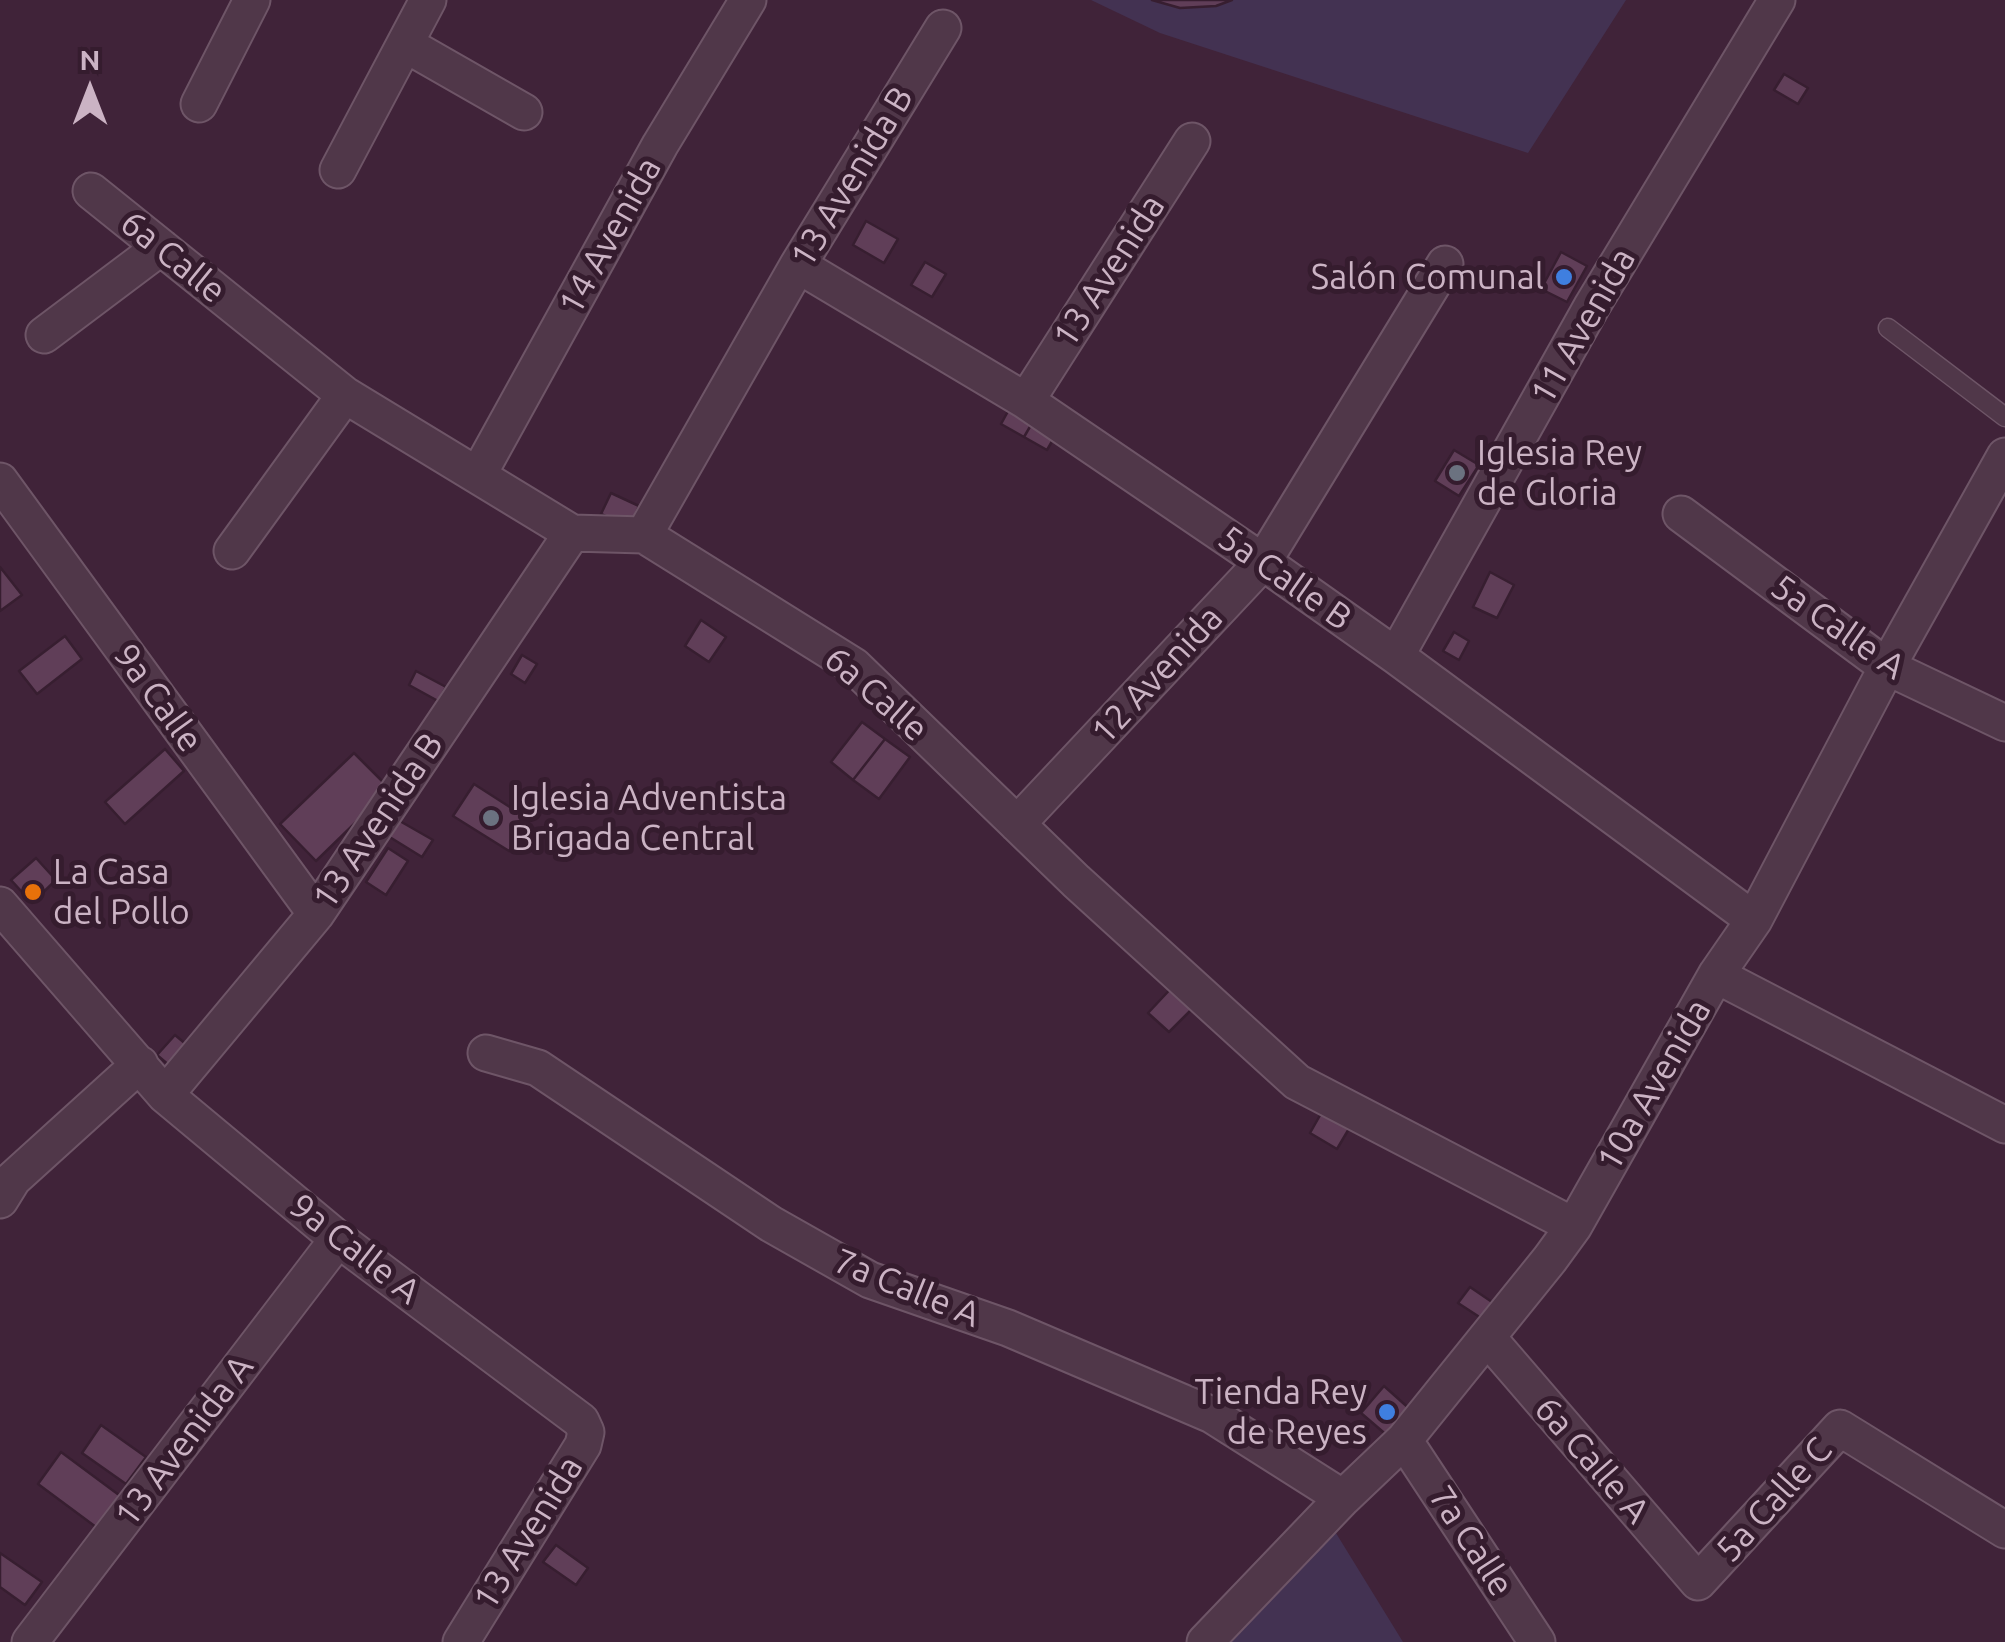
<!DOCTYPE html>
<html>
<head>
<meta charset="utf-8">
<style>
	body { margin:0 }
	#map { position:relative; width:2005px; height:1642px; overflow:hidden; background:#402339; font-family:Ubuntu,sans-serif }
	canvas { display:block }
	.north { position:absolute; left:40px; top:40px; width:100px; height:100px; -webkit-text-stroke:8px #351c2e; paint-order:stroke; rotate:0deg; font-size:28px; font-weight:700; line-height:40px; text-align:center; color:#cbb3c4 }
	.north::after { content:''; display:block; margin:auto; width:35px; height:45px; background:#cbb3c4; clip-path:polygon(50% 0,100% 100%,50% 72%,0 100%) }
</style>
</head>
<body>
<div id="map">
<canvas width="2005" height="1642"></canvas>
<div class="north">N</div>
</div>
<script>
const ctx = document.querySelector('canvas').getContext('2d');
ctx.lineJoin = 'round';
function paint(path, color) {
  ctx.fillStyle = color;
  ctx.fill(path, 'evenodd');
}
function poly(rows) {
  const path = new Path2D();
  for (const r of rows) {
    path.moveTo(r[0], r[1]);
    for (let i = 2; i < r.length; i += 2) path.lineTo(r[i], r[i + 1]);
  }
  return path;
}
function trace(path, color, width, dash) {
  ctx.strokeStyle = color;
  ctx.lineWidth = width;
  ctx.lineCap = dash ? 'butt' : 'round';
  ctx.setLineDash(dash || []);
  ctx.stroke(path);
}
function drawText(font, color, halo, rows, align = 'center') {
  ctx.font = font + ' Ubuntu,sans-serif';
  ctx.lineWidth = 10;
  ctx.setLineDash([]);
  ctx.textBaseline = 'middle';
  ctx.strokeStyle = halo;
  ctx.fillStyle = color;
  for (const [text, x, y, turn = 0] of rows) {
    ctx.save();
    ctx.translate(x, y);
    ctx.rotate((+turn || 0) * Math.PI / 180);
    ctx.textAlign = isNaN(turn) ? turn : align;
    if (halo) ctx.strokeText(text, 0, 0);
    ctx.fillText(text, 0, 0);
    ctx.restore();
  }
}
paint(poly([
	[1091,0,1626,0,1528,153,1160,33],
	[1331,1525,1403,1642,1222,1642]
]), '#433252');
const building = poly([
	[1152,0,1232,0,1216,6,1180,8,1152,0],
	[1784,74,1808,88,1798,104,1774,90,1784,74],
	[866,221,898,239,884,263,853,245,866,221],
	[1561,252,1587,266,1567,302,1541,289,1561,252],
	[925,262,946,274,932,297,911,285,925,262],
	[1012,404,1035,418,1024,437,1001,424,1012,404],
	[1035,418,1058,431,1047,450,1024,437,1035,418],
	[1454,450,1479,465,1459,496,1435,481,1454,450],
	[611,493,639,506,630,527,601,514,611,493],
	[0,567,22,595,0,611,0,567],
	[1490,572,1514,585,1497,618,1473,607,1490,572],
	[701,620,726,637,709,662,685,646,701,620],
	[1454,632,1469,641,1459,660,1443,651,1454,632],
	[65,636,82,659,37,694,19,671,65,636],
	[522,655,537,664,525,683,511,674,522,655],
	[416,671,446,687,438,701,409,685,416,671],
	[862,722,885,739,853,780,831,762,862,722],
	[885,739,910,757,879,799,853,780,885,739],
	[165,749,184,771,125,824,105,802,165,749],
	[354,753,390,789,316,861,280,824,354,753],
	[474,784,530,820,509,851,453,816,474,784],
	[398,820,433,840,422,857,388,836,398,820],
	[388,848,408,861,386,895,366,882,388,848],
	[36,858,56,880,32,903,11,880,36,858],
	[1177,982,1199,1002,1169,1032,1148,1013,1177,982],
	[175,1035,194,1051,176,1071,157,1055,175,1035],
	[1323,1110,1350,1127,1337,1149,1310,1133,1323,1110],
	[1470,1287,1492,1302,1481,1318,1458,1303,1470,1287],
	[1384,1386,1412,1411,1389,1437,1361,1413,1384,1386],
	[101,1425,146,1457,126,1484,82,1453,101,1425],
	[61,1452,123,1498,100,1530,38,1484,61,1452],
	[556,1545,588,1568,576,1585,543,1562,556,1545],
	[0,1553,42,1582,25,1605,0,1587,0,1553]
]);
paint(building, '#603e58');
trace(building, '#371e30', 2.5);
const service = poly([
	[1888,328,2005,417]
]);
const minor = poly([
	[405,44,524,112],
	[199,104,252,0],
	[338,170,428,0],
	[91,191,345,395,572,533,644,535,854,666,1076,881,1297,1082,1574,1226],
	[798,265,1026,401,1263,562,1396,656,1754,920],
	[44,335,161,247],
	[1026,401,1192,141],
	[478,475,660,145,748,0],
	[0,481,316,914],
	[1681,514,1887,667,2005,723],
	[644,535,798,265,943,28],
	[232,551,345,395],
	[1396,656,1592,306,1777,0],
	[1017,824,1263,562,1445,264],
	[0,905,165,1095,338,1239,581,1421,586,1432,583,1445,461,1642],
	[1716,975,2005,1125],
	[486,1053,538,1068,771,1224,870,1280,1008,1328,1212,1415,1343,1498],
	[165,1095,316,914,572,533],
	[0,1200,13,1179,140,1064],
	[1487,1337,1698,1582,1840,1428,2005,1530],
	[1404,1440,1537,1642],
	[30,1642,338,1239],
	[1205,1642,1343,1498,1404,1440,1550,1259,1574,1226,1716,975,1754,920,1887,667,2005,456]
]);
trace(service, '#6e5567', 21);
trace(minor, '#6e5567', 39);
trace(service, '#503749', 18);
trace(minor, '#503749', 35);
for (const [x, y, r, color] of [
	[1564,277,10,"#3f7fe0"],
	[1457,473,10,"#6b7280"],
	[491,818,10,"#6b7280"],
	[33,892,10,"#e8710a"],
	[1387,1412,10,"#3f7fe0"]
]) {
  const dot = new Path2D();
  dot.arc(x, y, r, 0, 2 * Math.PI);
  ctx.fillStyle = color;
  ctx.fill(dot);
  trace(dot, '#351c2e', 4);
}
drawText('35px', '#cbb3c4', '#351c2e', [
	["13 Avenida B",852,177,-59],
	["14 Avenida",610,236,-61],
	["6a Calle",173,257,39],
	["13 Avenida",1109,271,-57],
	["11 Avenida",1583,326,-60],
	["5a Calle B",1285,578,35],
	["5a Calle A",1838,627,35],
	["12 Avenida",1157,675,-47],
	["6a Calle",876,694,41],
	["9a Calle",158,698,54],
	["13 Avenida B",378,821,-56],
	["10a Avenida",1654,1085,-60],
	["9a Calle A",355,1249,38],
	["7a Calle A",907,1288,22],
	["13 Avenida A",184,1441,-53],
	["6a Calle A",1592,1460,49],
	["5a Calle C",1774,1500,-48],
	["13 Avenida",528,1533,-58],
	["7a Calle",1471,1541,57]
]);
drawText('35px', '#cbb3c4', '#351c2e', [
	["Salón Comunal",1544,277,"right"],
	["Iglesia Rey",1477,453],
	["de Gloria",1477,493],
	["Iglesia Adventista",511,798],
	["Brigada Central",511,838],
	["La Casa",53,872],
	["del Pollo",53,912],
	["Tienda Rey",1367,1392,"right"],
	["de Reyes",1367,1432,"right"]
], 'left');
</script>
</body>
</html>
